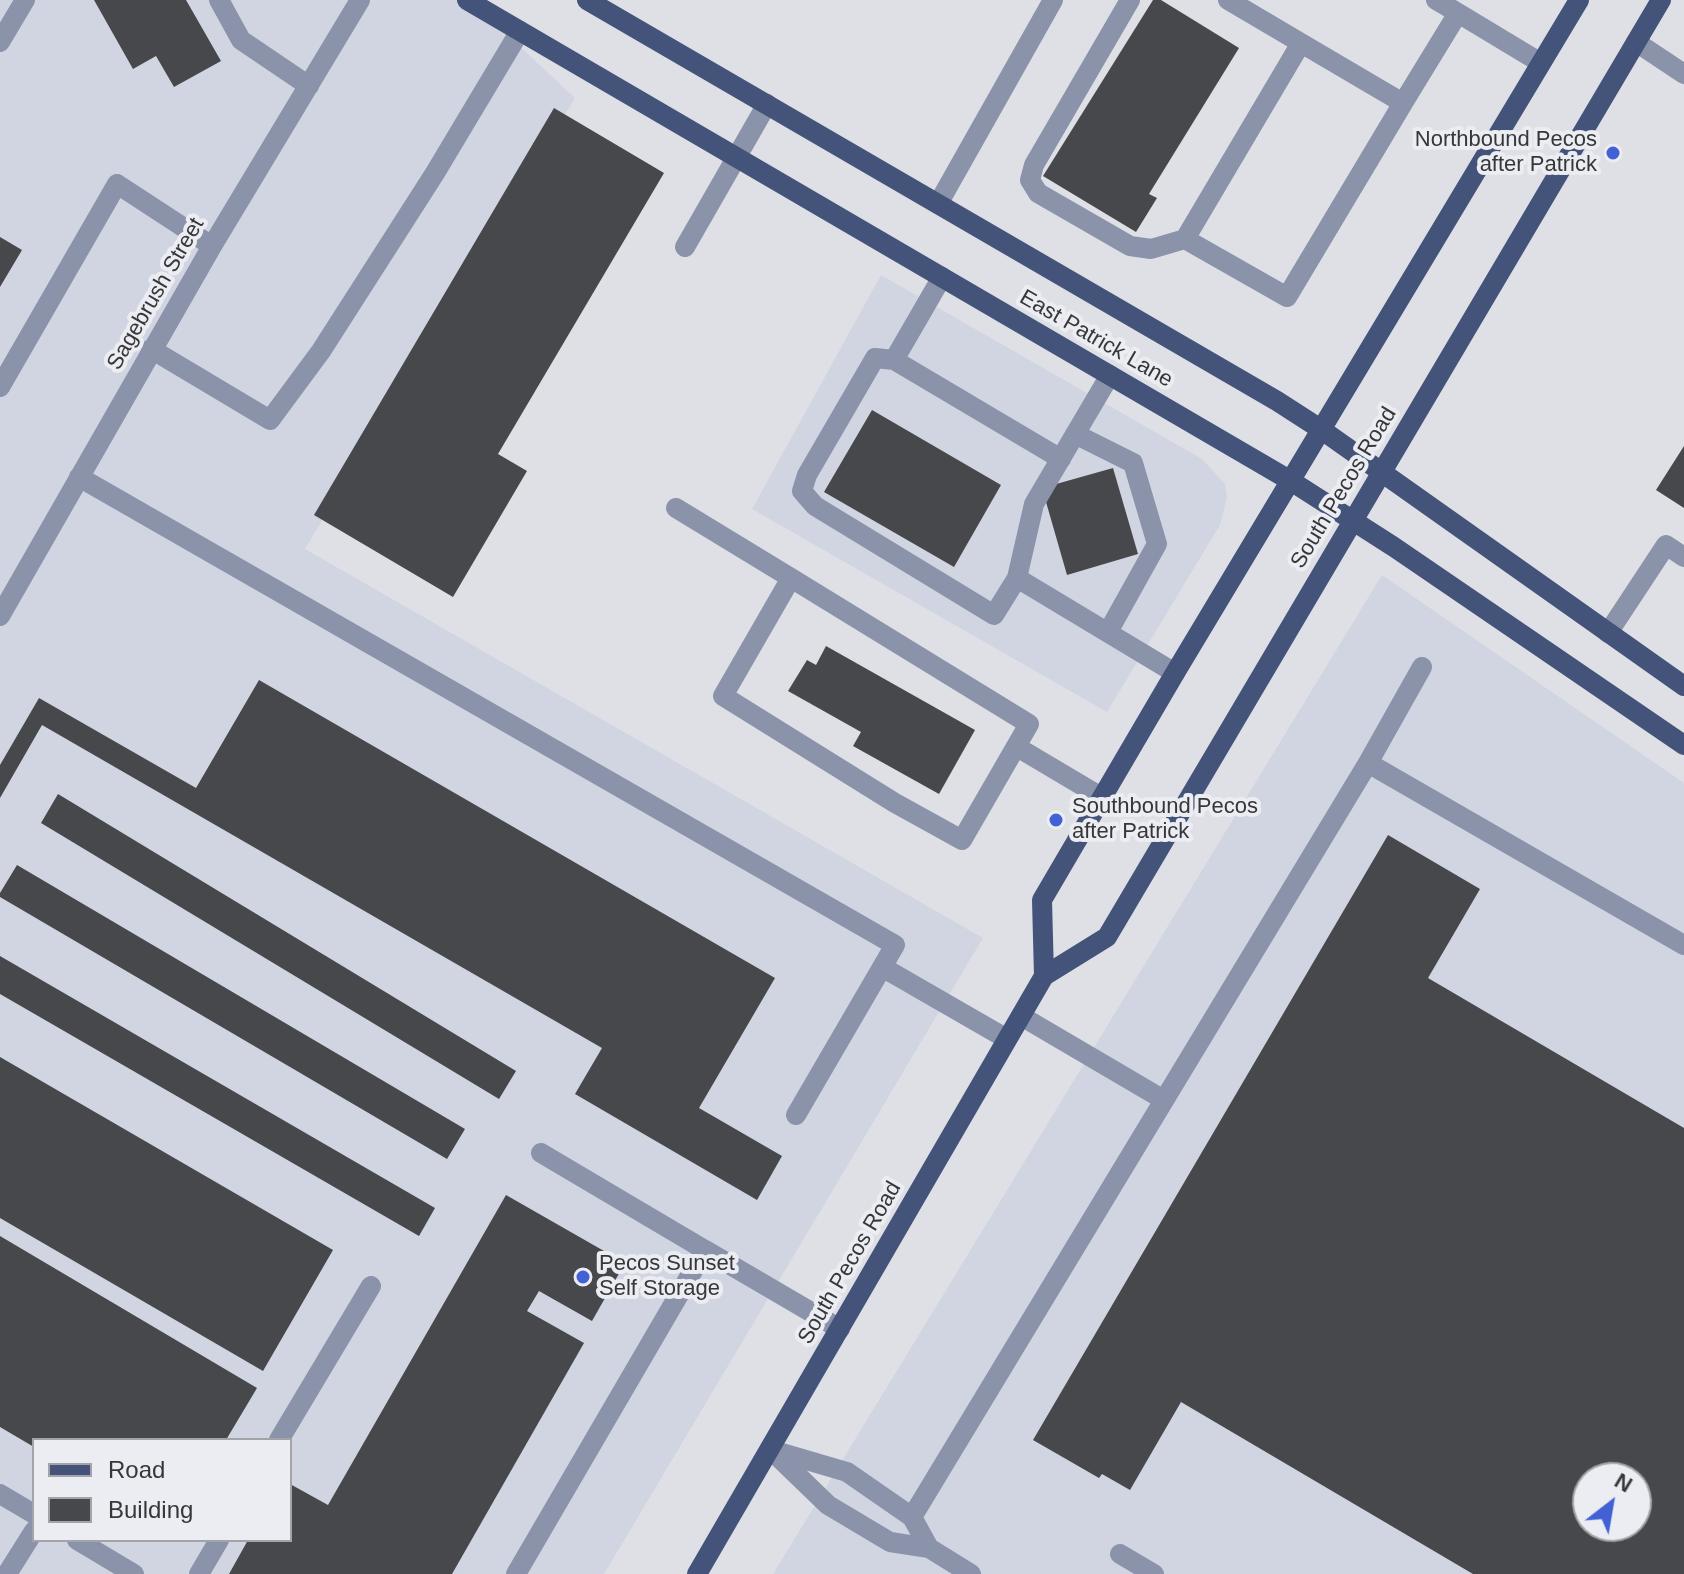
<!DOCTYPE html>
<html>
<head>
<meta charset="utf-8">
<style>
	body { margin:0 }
	#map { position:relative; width:1684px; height:1574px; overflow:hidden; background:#dee0e5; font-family:Arial,sans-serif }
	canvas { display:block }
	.legend { position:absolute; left:32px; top:1438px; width:260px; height:104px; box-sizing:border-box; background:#ebedf2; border:2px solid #a3a4a8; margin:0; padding:10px 14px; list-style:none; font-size:24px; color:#363739 }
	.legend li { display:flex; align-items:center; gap:16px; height:40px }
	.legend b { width:40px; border:2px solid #a3a4a8 }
	.north { position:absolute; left:1572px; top:1462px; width:80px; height:80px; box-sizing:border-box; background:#ebedf2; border:2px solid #a3a4a8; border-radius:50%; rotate:31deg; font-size:22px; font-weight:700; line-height:32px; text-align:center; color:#363739 }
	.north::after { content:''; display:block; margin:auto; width:28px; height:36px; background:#4261d4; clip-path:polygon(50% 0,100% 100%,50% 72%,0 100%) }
</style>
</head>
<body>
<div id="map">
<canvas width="1684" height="1574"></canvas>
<ul class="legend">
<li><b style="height:10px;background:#445379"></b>Road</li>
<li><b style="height:22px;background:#46484b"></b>Building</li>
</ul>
<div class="north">N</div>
</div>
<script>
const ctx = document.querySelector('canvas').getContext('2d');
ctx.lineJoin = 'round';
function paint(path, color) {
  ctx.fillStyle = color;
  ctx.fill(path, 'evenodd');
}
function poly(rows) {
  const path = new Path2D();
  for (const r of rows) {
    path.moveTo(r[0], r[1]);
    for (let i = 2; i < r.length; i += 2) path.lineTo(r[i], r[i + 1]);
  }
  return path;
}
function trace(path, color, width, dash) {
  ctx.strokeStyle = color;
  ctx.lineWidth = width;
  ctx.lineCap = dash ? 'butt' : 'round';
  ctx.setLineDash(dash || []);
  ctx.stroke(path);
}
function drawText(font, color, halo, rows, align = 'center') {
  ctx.font = font + ' Arial,sans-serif';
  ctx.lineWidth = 8;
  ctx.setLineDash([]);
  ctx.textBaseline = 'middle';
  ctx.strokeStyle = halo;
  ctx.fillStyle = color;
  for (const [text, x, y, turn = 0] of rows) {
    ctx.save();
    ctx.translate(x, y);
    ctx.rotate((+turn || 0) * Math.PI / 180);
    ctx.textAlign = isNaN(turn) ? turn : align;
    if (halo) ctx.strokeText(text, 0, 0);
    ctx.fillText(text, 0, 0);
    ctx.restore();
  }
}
paint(poly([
	[0,0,470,0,575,98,305,549,983,938,604,1574,0,1574],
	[34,1440,290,1440,290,1540,34,1540],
	[881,275,1202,459,1225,484,1227,497,1220,525,1107,712,752,509],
	[1382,575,1684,783,1684,1574,773,1574],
	[1588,1478,1636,1478,1636,1526,1588,1526]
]), '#d0d5e1');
paint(poly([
	[94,0,186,0,221,61,174,87,156,56,133,69],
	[1153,0,1161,0,1239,48,1149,194,1157,198,1136,232,1043,176],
	[554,108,664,173,498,454,527,471,453,597,314,515],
	[0,237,22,250,0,287],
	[872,410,1001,485,954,567,824,492],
	[1684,446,1684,508,1656,490],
	[1113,468,1138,554,1067,575,1042,488],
	[826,646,975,730,939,794,853,746,861,732,788,691,807,660,816,665],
	[259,680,775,978,699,1108,782,1156,757,1200,575,1094,602,1048,42,725,0,798,0,765,39,698,196,788],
	[58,794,516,1071,499,1099,41,823],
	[1388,835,1480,889,1428,978,1684,1128,1684,1574,1473,1574,1181,1402,1130,1490,1102,1474,1099,1478,1033,1440],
	[1588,1478,1636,1478,1636,1526,1588,1526],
	[17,865,465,1129,447,1159,0,897,0,893],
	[0,956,435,1208,419,1236,0,994],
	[0,1057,333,1250,263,1371,0,1218],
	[506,1195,625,1263,592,1321,539,1291,527,1311,584,1343,452,1574,229,1574,248,1540,290,1540,290,1484,328,1505],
	[0,1236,257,1388,226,1440,34,1440,34,1447,0,1427]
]), '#46484b');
trace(poly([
	[219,0,241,40,309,86],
	[1130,0,1034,165,1030,180,1038,193,1130,246,1151,249,1185,239],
	[1228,0,1301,43,1403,103,1287,297,1185,239,1301,43],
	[1458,13,1541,63],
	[0,42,25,0],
	[1636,42,1684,74],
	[1403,103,1458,13,1436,0],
	[938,204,1053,0],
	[685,247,767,104],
	[151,349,270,420,321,351,435,173,520,31],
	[894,360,942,277],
	[1110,375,1034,504,1017,578,1175,673],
	[0,387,117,184,212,246],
	[1075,434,1133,463,1157,544,1108,632],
	[79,477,895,945,796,1115],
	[676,508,791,578],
	[791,578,1029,724,962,840,895,803,723,696,791,578],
	[1017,578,994,615,815,506,802,491,807,475,875,358,894,360,1061,459],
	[0,616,212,246,360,0],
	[1608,633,1666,545,1684,557],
	[1017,747,1103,798],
	[1368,763,1422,667],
	[882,967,1007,1039],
	[1021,1016,1164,1100],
	[705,1250,840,1329],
	[279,1440,371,1286],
	[770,1449,828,1505,890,1542,929,1548,971,1574],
	[772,1450,847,1472,912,1517,929,1548],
	[0,1494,34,1514],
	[912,1517,1368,763,1684,945],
	[77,1540,134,1574],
	[1120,1554,1154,1574],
	[7,1574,34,1531],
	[199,1574,219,1540],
	[516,1574,705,1250,541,1153]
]), '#8a93a9', 20);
trace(poly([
	[467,0,1291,481,1394,547,1684,745],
	[587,0,1277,401,1322,430,1684,686],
	[1044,976,1042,900,1175,673,1579,0],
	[697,1574,1044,976,1107,937,1661,0]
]), '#445379', 20);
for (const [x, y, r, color] of [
	[1613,153,8,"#4261d4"],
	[1056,820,8,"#4261d4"],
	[583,1277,8,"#4261d4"]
]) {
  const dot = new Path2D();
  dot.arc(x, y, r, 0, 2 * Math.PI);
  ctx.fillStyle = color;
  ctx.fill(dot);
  trace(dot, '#ebedf2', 3);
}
drawText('22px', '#363739', '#ebedf2', [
	["Northbound Pecos",1597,140,"right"],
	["after Patrick",1597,165,"right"],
	["Southbound Pecos",1072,807],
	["after Patrick",1072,832],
	["Pecos Sunset",599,1264],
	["Self Storage",599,1289]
], 'left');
drawText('22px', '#363739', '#ebedf2', [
	["Sagebrush Street",156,294,-60],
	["East Patrick Lane",1096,339,30],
	["South Pecos Road",1344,488,-59],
	["South Pecos Road",850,1263,-60]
]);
</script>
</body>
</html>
